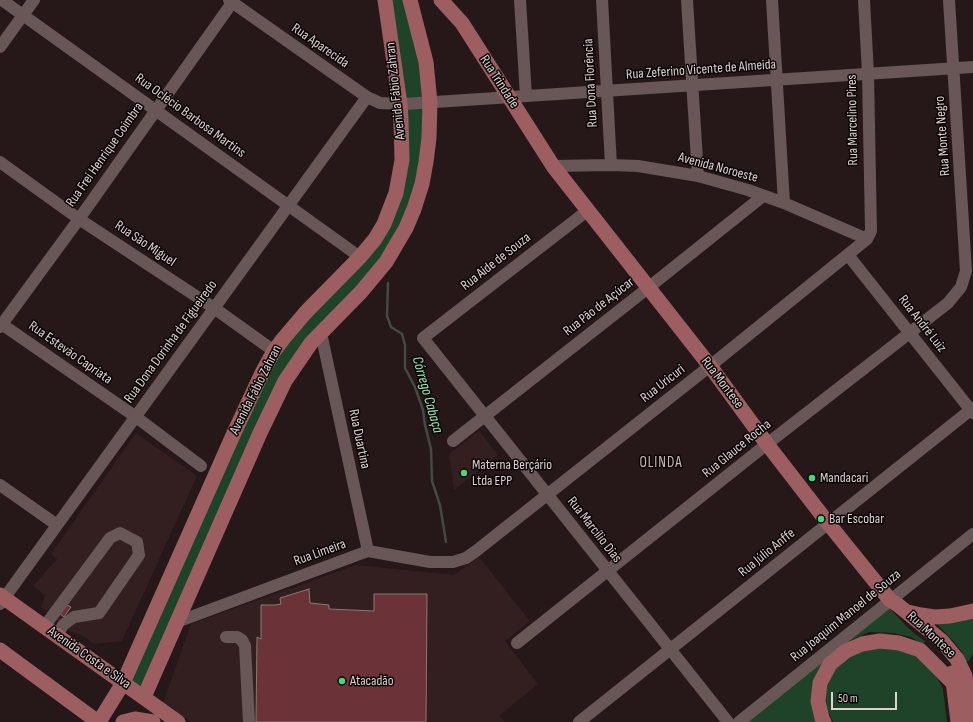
<!DOCTYPE html>
<html>
<head>
<meta charset="utf-8">
<style>
	body { margin:0 }
	#map { position:relative; width:973px; height:722px; overflow:hidden; background:#261718; font-family:"Sofia Sans Condensed",sans-serif }
	canvas { display:block }
	.scale { position:absolute; left:831px; top:692px; width:66px; height:18px; box-sizing:border-box; border:2px solid #ddd2d2; border-top:0; padding-left:5px; font-size:12px; line-height:14px; white-space:nowrap; color:#ddd2d2; -webkit-text-stroke:3px #0b0505; paint-order:stroke }
</style>
</head>
<body>
<div id="map">
<canvas width="973" height="722"></canvas>
<div class="scale">50 m</div>
</div>
<script>
const ctx = document.querySelector('canvas').getContext('2d');
ctx.lineJoin = 'round';
function paint(path, color) {
  ctx.fillStyle = color;
  ctx.fill(path, 'evenodd');
}
function poly(rows) {
  const path = new Path2D();
  for (const r of rows) {
    path.moveTo(r[0], r[1]);
    for (let i = 2; i < r.length; i += 2) path.lineTo(r[i], r[i + 1]);
  }
  return path;
}
function trace(path, color, width, dash) {
  ctx.strokeStyle = color;
  ctx.lineWidth = width;
  ctx.lineCap = dash ? 'butt' : 'round';
  ctx.setLineDash(dash || []);
  ctx.stroke(path);
}
function drawText(font, color, halo, rows, align = 'center') {
  ctx.font = font + ' "Sofia Sans Condensed",sans-serif';
  ctx.lineWidth = 3;
  ctx.setLineDash([]);
  ctx.textBaseline = 'middle';
  ctx.strokeStyle = halo;
  ctx.fillStyle = color;
  for (const [text, x, y, turn = 0] of rows) {
    ctx.save();
    ctx.translate(x, y);
    ctx.rotate((+turn || 0) * Math.PI / 180);
    ctx.textAlign = isNaN(turn) ? turn : align;
    if (halo) ctx.strokeText(text, 0, 0);
    ctx.fillText(text, 0, 0);
    ctx.restore();
  }
}
paint(poly([
	[479,431,498,455,454,490,449,454],
	[136,433,197,476,122,641,94,644,83,636,66,630,48,611,41,608,45,595,33,586,57,559,51,554],
	[479,557,530,621,505,641,538,684,499,716,505,722,191,722,163,703,191,624,356,565,454,575]
]), '#331f20');
paint(poly([
	[388,0,407,0,426,100,403,102],
	[425,106,419,183,384,260,308,342,143,693,129,683,276,354,387,226,404,108],
	[888,606,905,625,915,634,925,641,924,643,920,643,911,637,894,633,869,632,849,641,835,653,818,722,744,722],
	[973,614,973,653,969,661,966,662,962,652,955,643,939,626,937,623],
	[884,646,916,655,932,668,943,689,947,722,833,722,827,708,825,691,828,677,847,656]
]), '#1e4329');
trace(poly([
	[388,283,387,316,391,327,402,334,405,345,405,368,415,387,423,410,425,425,431,449,432,481,440,505,446,542]
]), '#424b41', 2.5);
const building = poly([
	[309,589,310,603,329,605,329,609,374,611,374,594,427,594,426,722,256,722,257,637,261,639,261,605,275,605,281,604,280,598,309,589],
	[67,605,71,607,64,617,60,614,67,605]
]);
paint(building, '#6b3338');
trace(building, '#8b7878', 1);
trace(poly([
	[2,0,360,257],
	[229,0,367,97,380,103,404,104,973,67],
	[520,0,526,96],
	[602,0,611,165],
	[687,0,698,176],
	[772,0,784,203],
	[0,47,34,0],
	[0,162,79,219,214,308,274,351],
	[553,166,611,165,638,166,698,176,748,190,784,203,867,239],
	[587,211,423,338,728,722],
	[848,255,973,413],
	[0,323,136,417,201,466],
	[0,327,79,219,234,0],
	[321,333,368,551],
	[453,441,648,288,763,196],
	[0,485,57,525],
	[0,604,367,97],
	[177,622,368,551,430,562,453,562,466,558,476,551,710,366,867,239,871,231,868,74,864,0],
	[44,627,110,538,120,533,137,542,139,555,99,613,74,617,63,625,57,636],
	[226,637,237,637,242,640,245,646,249,722],
	[517,643,767,444,948,303,961,287,966,271,949,0],
	[579,722,973,408],
	[739,722,973,534]
]), '#695757', 12);
trace(poly([
	[441,0,462,23,553,166,710,366,767,444,828,523,890,600,898,605,942,641,957,659,965,676,970,722],
	[0,595,178,722],
	[908,612,921,615,935,617,950,616,973,611],
	[0,650,98,722],
	[952,673,958,722],
	[144,697,260,433,285,381,311,343,361,292,386,262,406,228,414,209,422,184,426,162,429,138,430,102,426,62,410,0],
	[99,722,123,683,234,433,263,371,274,351,283,339,306,312,360,257,375,239,384,224,396,193,402,160,401,120,400,104,385,0],
	[123,722,135,719,153,722],
	[824,722,822,718,818,701,820,683,830,664,846,651,862,644,880,641,899,643,920,650,953,683]
]), '#9d5e62', 15);
for (const [x, y, r, color] of [
	[464,473,4,"#46d779"],
	[812,478,4,"#46d779"],
	[821,519,4,"#46d779"],
	[342,681,4,"#46d779"]
]) {
  const dot = new Path2D();
  dot.arc(x, y, r, 0, 2 * Math.PI);
  ctx.fillStyle = color;
  ctx.fill(dot);
  trace(dot, '#0b0505', 1.5);
}
drawText('14px', '#ddd2d2', '#0b0505', [
	["Rua Aparecida",320,46,35],
	["Rua Zeferino Vicente de Almeida",701,70,-4],
	["Rua Trindade",499,82,57],
	["Rua Dona Florência",591,83,-93],
	["Avenida Fábio Zahran",396,91,-96],
	["Rua Oclécio Barbosa Martins",190,116,36],
	["Rua Marcelino Pires",853,120,-91],
	["Rua Monte Negro",943,136,-94],
	["Rua Frei Henrique Coimbra",105,155,-55],
	["Avenida Noroeste",718,168,15],
	["Rua São Miguel",145,244,34],
	["Rua Aide de Souza",496,262,-38],
	["Rua Pão de Açúcar",599,307,-38],
	["Rua André Luiz",922,324,52],
	["Rua Dona Dorinha de Figueiredo",171,342,-54],
	["Rua Estevão Capriata",70,353,35],
	["Rua Montese",722,383,53],
	["Rua Uricuri",663,384,-38],
	["Avenida Fábio Zahran",256,390,-63],
	["Rua Duartina",359,439,78],
	["Rua Glauce Rocha",737,449,-39],
	["Rua Marcílio Dias",594,530,52],
	["Rua Limeira",320,553,-20],
	["Rua Júlio Anffe",767,553,-39],
	["Rua Joaquim Manoel de Souza",846,616,-39],
	["Rua Montese",931,635,43],
	["Avenida Costa e Silva",89,658,35]
]);
drawText('14px', '#ddd2d2', '#0b0505', [
	["Materna Berçário",472,465],
	["Ltda EPP",472,481],
	["Mandacari",820,478],
	["Bar Escobar",829,519],
	["Atacadão",350,681]
], 'left');
drawText('italic 15px', '#99e6ac', '#0b0505', [
	["Córrego Cabaça",427,395,74]
]);
ctx.letterSpacing = '1px';
drawText('15px', '#cdb8b9', '#0b0505', [
	["OLINDA",661,463]
]);
ctx.letterSpacing = '0px';
</script>
</body>
</html>
